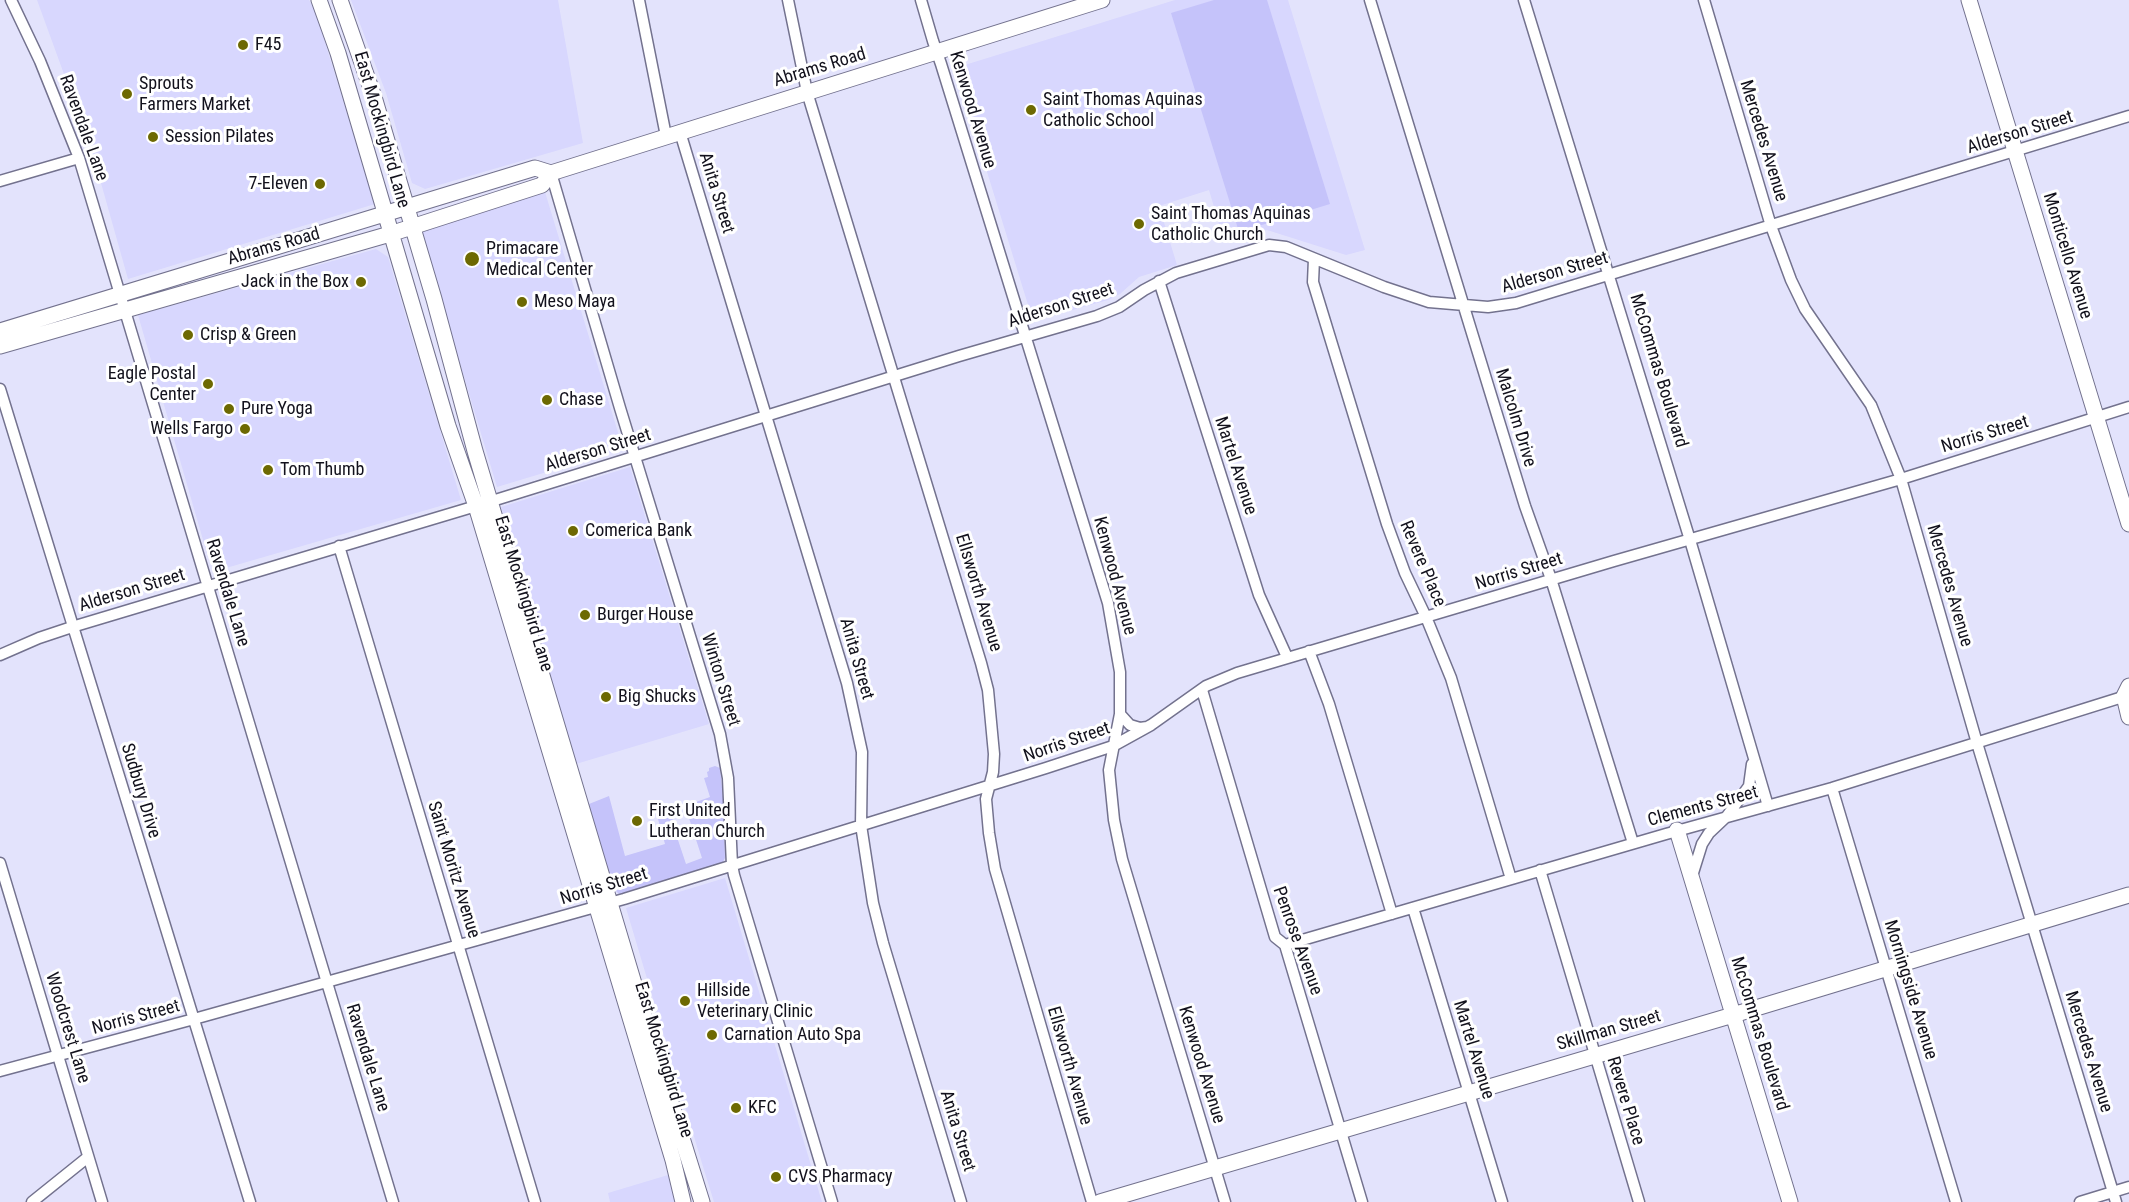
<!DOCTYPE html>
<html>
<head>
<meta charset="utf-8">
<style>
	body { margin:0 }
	canvas { display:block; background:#e3e3fc }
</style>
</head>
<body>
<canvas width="2129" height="1202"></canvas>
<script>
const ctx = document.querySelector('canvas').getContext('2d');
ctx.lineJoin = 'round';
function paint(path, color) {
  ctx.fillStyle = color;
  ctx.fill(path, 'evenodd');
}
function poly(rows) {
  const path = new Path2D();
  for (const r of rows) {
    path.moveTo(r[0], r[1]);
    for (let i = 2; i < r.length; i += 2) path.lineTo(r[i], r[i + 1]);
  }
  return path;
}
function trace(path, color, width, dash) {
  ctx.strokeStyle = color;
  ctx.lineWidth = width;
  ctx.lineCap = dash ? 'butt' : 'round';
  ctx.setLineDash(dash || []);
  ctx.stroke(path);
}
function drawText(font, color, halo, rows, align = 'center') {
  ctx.font = font + ' "Roboto Condensed",sans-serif';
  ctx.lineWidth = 6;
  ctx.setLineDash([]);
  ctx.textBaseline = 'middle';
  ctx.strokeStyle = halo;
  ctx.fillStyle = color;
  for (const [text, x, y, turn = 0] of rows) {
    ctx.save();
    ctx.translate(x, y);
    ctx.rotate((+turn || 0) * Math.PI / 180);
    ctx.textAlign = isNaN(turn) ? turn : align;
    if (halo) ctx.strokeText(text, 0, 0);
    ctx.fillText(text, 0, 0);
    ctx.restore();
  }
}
paint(poly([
	[37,0,309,0,316,13,375,204,128,279,92,151],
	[351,0,558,0,583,143,425,189,412,183,386,93],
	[1175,0,1288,0,1365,250,1346,255,1267,230,1224,241,1209,190,1159,206,1177,265,1139,277,1120,294,1108,300,1033,321,955,68],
	[545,192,623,449,497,487,420,230],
	[376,249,388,257,461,500,226,568,208,557,138,315],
	[630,467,709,724,576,764,501,507],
	[725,878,798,1122,822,1202,714,1202,701,1160,626,908],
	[668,1175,675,1202,610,1202,608,1193]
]), '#d8d7fe');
paint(poly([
	[1214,0,1267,0,1330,204,1239,232,1171,13],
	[715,766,720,768,723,797,725,858,722,864,619,894,614,889,588,807,589,804,609,796,625,856,665,844,658,819,667,816,666,811,670,810,673,821,672,822,686,864,702,858,685,806,710,797,704,778,708,777,707,772,709,771,709,768]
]), '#c5c3fa');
const street = poly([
	[11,0,40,61,79,158,393,1202],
	[639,0,666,136],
	[788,0,807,92,981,663,988,690,994,754,993,772,986,799,989,833,995,869,1092,1202],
	[921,0,933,41,941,64,1108,603,1120,672,1120,714,1109,770,1114,820,1122,859,1225,1202],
	[1370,0,1525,506,1551,579,1633,843],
	[1524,0,1690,540,1768,806],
	[1704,0,1771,226,1791,280,1805,309,1871,405,1901,479,1977,743,2116,1202],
	[680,132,847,683,862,752,861,825,873,903,883,943,961,1202],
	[551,173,620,408,720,734,728,778,732,865,734,875,832,1202],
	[0,181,79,158],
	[1314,259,1313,282,1387,524,1405,573,1426,617,1451,678,1511,879],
	[1159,281,1259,595,1287,657],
	[0,389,250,1202],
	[339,546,535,1202],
	[1309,651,1329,704,1392,914],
	[0,655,39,638,72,627,476,506,959,356,1097,316,1119,307,1144,290,1176,273,1269,245,1286,247,1384,287,1429,302,1488,307,1516,303,2129,116],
	[1202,690,1275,937,1285,945,1362,1202],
	[1120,714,1130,725,1140,728,1147,727],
	[1832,788,1956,1202],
	[0,863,102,1202],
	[1540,870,1639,1202],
	[1692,876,1702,844,1709,833,1727,816,1749,786,1752,764],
	[1413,908,1502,1202],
	[1285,945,1666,834,1832,788,2129,695],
	[0,1071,194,1019,624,899,1046,768,1113,746,1151,725,1206,686,1237,673,1614,561,1901,479,2129,407],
	[32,1202,88,1157],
	[2080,1202,2129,1187]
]);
const secondary = poly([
	[319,0,338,53,448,426,476,506,673,1160,683,1202],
	[340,0,374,97,434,299,475,451,638,997,702,1202],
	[1969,0,2129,524],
	[0,331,535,168,551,173,1102,0],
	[0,346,390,234,542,185,551,173],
	[2129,686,2124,696,2129,717],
	[1677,830,1790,1202],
	[1100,1202,1733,1015,2129,895]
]);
trace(street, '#73728e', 13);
trace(secondary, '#73728e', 17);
trace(street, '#fff', 10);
trace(secondary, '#fff', 15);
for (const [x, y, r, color] of [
	[243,45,6,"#6d6902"],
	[127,94,6,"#6d6902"],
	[1031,110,6,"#6d6902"],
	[153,137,6,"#6d6902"],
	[320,184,6,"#6d6902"],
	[1139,224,6,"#6d6902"],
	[472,259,8,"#6d6902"],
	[361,282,6,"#6d6902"],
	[522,302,6,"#6d6902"],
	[188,335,6,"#6d6902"],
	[208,384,6,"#6d6902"],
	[547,400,6,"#6d6902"],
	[229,409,6,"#6d6902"],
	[245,429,6,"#6d6902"],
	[268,470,6,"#6d6902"],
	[573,531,6,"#6d6902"],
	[585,615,6,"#6d6902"],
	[606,697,6,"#6d6902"],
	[637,821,6,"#6d6902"],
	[685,1001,6,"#6d6902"],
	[712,1035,6,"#6d6902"],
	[736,1108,6,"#6d6902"],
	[776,1177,6,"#6d6902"]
]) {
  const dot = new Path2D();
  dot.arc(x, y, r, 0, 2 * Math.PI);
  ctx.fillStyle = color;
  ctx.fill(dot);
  trace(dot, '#fff', 2);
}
drawText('18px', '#12111c', '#fff', [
	["F45",255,45],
	["Sprouts",139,84],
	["Farmers Market",139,105],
	["Saint Thomas Aquinas",1043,100],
	["Catholic School",1043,121],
	["Session Pilates",165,137],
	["7-Eleven",308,184,"right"],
	["Saint Thomas Aquinas",1151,214],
	["Catholic Church",1151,235],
	["Primacare",486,249],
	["Medical Center",486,270],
	["Jack in the Box",349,282,"right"],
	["Meso Maya",534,302],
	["Crisp & Green",200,335],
	["Eagle Postal",196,374,"right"],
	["Center",196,395,"right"],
	["Chase",559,400],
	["Pure Yoga",241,409],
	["Wells Fargo",233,429,"right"],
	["Tom Thumb",280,470],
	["Comerica Bank",585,531],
	["Burger House",597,615],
	["Big Shucks",618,697],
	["First United",649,811],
	["Lutheran Church",649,832],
	["Hillside",697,991],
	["Veterinary Clinic",697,1012],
	["Carnation Auto Spa",724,1035],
	["KFC",748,1108],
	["CVS Pharmacy",788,1177]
], 'left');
drawText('18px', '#12111c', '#fff', [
	["Abrams Road",820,68,-17],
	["Kenwood Avenue",972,110,73],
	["Ravendale Lane",83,128,70],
	["East Mockingbird Lane",381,130,74],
	["Alderson Street",2020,133,-17],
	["Mercedes Avenue",1763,141,73],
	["Anita Street",716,193,73],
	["Abrams Road",274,247,-16],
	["Monticello Avenue",2067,256,73],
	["Alderson Street",1555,273,-16],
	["Alderson Street",1061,306,-18],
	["McCommas Boulevard",1658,371,73],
	["Malcolm Drive",1515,418,73],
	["Norris Street",1985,435,-17],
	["Alderson Street",598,451,-17],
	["Martel Avenue",1235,466,72],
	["Revere Place",1422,564,67],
	["Norris Street",1519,572,-17],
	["Kenwood Avenue",1114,576,75],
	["Mercedes Avenue",1949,586,74],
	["Alderson Street",132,591,-17],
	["Ravendale Lane",227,593,73],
	["Ellsworth Avenue",978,593,73],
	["East Mockingbird Lane",523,594,73],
	["Anita Street",856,659,74],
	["Winton Street",720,680,73],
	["Norris Street",1067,743,-19],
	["Sudbury Drive",140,791,73],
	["Clements Street",1703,807,-15],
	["Saint Moritz Avenue",453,870,73],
	["Norris Street",604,887,-17],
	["Penrose Avenue",1297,941,70],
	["Morningside Avenue",1910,990,73],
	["Norris Street",136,1018,-15],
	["Woodcrest Lane",67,1028,73],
	["Skillman Street",1609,1031,-16],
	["McCommas Boulevard",1759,1034,73],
	["Martel Avenue",1473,1050,73],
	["Mercedes Avenue",2088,1052,73],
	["Ravendale Lane",367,1058,73],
	["East Mockingbird Lane",663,1060,73],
	["Kenwood Avenue",1201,1065,73],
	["Ellsworth Avenue",1069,1066,74],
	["Revere Place",1625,1101,73],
	["Anita Street",957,1131,73]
]);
</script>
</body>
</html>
